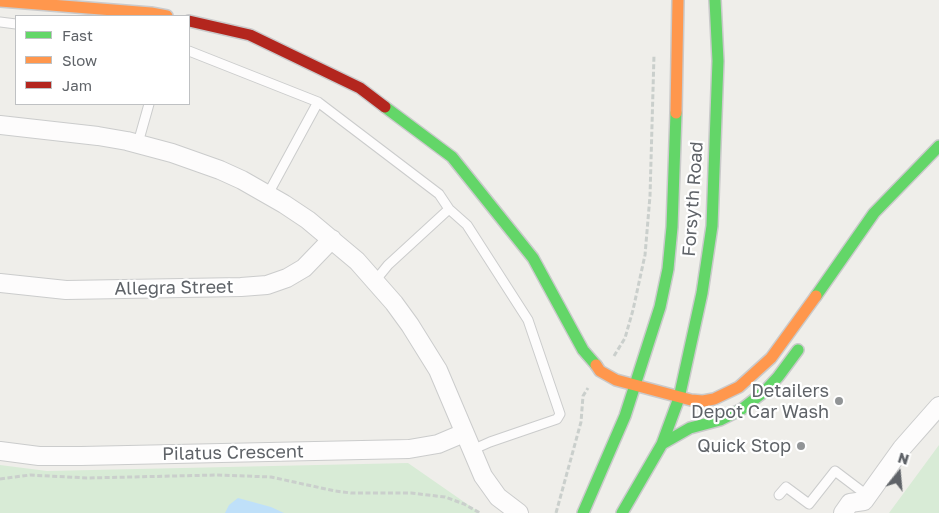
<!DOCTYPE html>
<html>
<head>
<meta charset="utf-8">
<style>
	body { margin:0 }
	#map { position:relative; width:939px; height:513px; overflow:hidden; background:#efeeea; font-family:"Golos Text",sans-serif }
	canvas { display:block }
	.legend { position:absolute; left:15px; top:15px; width:175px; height:90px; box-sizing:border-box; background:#fff; border:1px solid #bfc1c3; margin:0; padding:6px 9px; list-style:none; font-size:15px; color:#5f6368 }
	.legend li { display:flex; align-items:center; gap:10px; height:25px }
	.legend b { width:25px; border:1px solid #bfc1c3 }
	.north { position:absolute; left:874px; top:448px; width:50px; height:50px; -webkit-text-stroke:4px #fff; paint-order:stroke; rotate:17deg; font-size:14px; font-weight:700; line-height:20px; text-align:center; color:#5f6368 }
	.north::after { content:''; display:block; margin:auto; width:18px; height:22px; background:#5f6368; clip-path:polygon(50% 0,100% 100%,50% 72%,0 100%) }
</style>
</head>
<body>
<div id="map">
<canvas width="939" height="513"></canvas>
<ul class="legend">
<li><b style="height:6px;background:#63d668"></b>Fast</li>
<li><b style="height:6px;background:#ff974d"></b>Slow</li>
<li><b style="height:6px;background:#b3261e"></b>Jam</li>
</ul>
<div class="north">N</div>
</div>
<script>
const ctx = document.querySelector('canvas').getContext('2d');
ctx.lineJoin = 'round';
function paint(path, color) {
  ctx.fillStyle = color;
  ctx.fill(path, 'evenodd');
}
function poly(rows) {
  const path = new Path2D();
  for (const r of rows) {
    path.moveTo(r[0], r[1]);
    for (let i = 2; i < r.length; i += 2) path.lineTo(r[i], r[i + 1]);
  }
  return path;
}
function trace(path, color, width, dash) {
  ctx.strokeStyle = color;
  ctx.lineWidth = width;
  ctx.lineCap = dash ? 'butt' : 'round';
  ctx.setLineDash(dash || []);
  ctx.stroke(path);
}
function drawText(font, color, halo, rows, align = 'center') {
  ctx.font = font + ' "Golos Text",sans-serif';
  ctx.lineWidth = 4.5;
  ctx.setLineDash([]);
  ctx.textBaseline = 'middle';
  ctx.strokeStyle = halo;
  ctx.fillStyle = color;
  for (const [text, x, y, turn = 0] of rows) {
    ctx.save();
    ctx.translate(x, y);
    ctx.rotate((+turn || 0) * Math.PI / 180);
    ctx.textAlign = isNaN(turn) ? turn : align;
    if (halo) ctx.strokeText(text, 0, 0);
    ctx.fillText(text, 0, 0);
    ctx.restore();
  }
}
paint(poly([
	[939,445,939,513,889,513],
	[408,463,480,513,0,513,0,465,47,471]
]), '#d8ebd6');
paint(poly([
	[238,498,271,507,284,513,225,513,229,505]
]), '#bfe0f9');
const lane = poly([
	[0,22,16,24],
	[189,51,318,102,439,194,449,209,467,225,528,320,560,414,557,419,490,442,472,450],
	[138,143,149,104],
	[268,194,318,102],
	[375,281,388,265,449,209],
	[779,495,786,487,809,504,835,471,868,496]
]);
const street = poly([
	[0,125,98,136,127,141,172,153,220,170,242,180,284,204,308,220,357,261,394,303,410,325,438,370,483,476,498,497,519,513],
	[0,283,66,290,241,287,267,285,287,278,304,268,332,239],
	[0,451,39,456,81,456,409,449,438,444,464,433],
	[843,513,850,503,864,501,902,448,939,406]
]);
const fast = poly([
	[385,107,452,157,533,258,583,350,596,365],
	[816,296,874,213,939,146],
	[635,385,660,307,668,269,672,227,676,113],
	[679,398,702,293,712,226,718,61,715,0],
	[662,444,690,428,720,420,742,409,765,391,778,377,798,350],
	[583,513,625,416,635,385],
	[622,513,662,444,679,398]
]);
const slow = poly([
	[0,1,151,13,167,16],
	[676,113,678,0],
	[596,365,600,371,616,380,691,400,703,401,714,399,739,387,771,358,816,296]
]);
const jam = poly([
	[189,21,250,35,360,88,385,107]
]);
trace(lane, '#cbcccc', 11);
trace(street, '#cbcccc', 20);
trace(fast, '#cacacb', 14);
trace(slow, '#cacacb', 14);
trace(jam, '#cacacb', 14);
trace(poly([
	[614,356,625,338,633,310,645,255,650,196,654,55],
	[0,479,30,475,87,478,217,475,271,477,335,491,351,493,411,493,445,497,464,504,480,513],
	[556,513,581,422,583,396,588,388]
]), '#cacfcc', 3, [5, 2.5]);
trace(lane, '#fdfcfc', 9);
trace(street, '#fdfcfc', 18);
trace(fast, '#63d668', 11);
trace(slow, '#ff974d', 11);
trace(jam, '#b3261e', 11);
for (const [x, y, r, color] of [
	[839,401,5,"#919496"],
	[801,446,5,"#919496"]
]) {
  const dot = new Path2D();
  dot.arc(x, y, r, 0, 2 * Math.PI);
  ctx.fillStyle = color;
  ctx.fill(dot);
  trace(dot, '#fff', 2);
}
drawText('18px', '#5f6368', '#fff', [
	["Forsyth Road",693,199,-86],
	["Allegra Street",174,288,-1],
	["Pilatus Crescent",233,453,-1]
]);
drawText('18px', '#5f6368', '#fff', [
	["Detailers",829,391],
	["Depot Car Wash",829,412],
	["Quick Stop",791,446]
], 'right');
</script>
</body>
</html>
